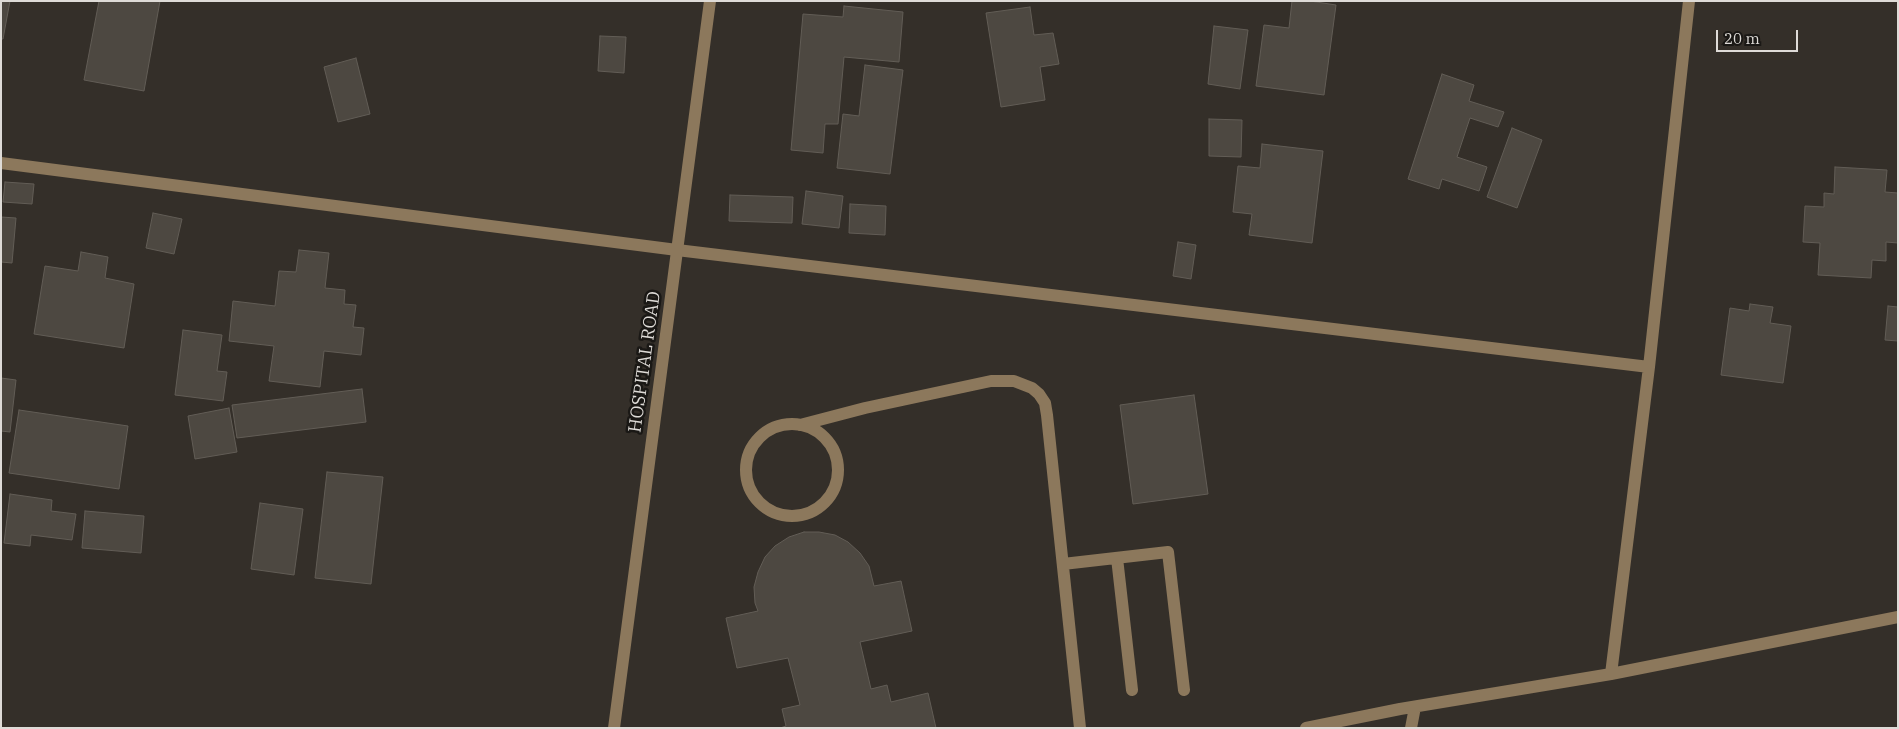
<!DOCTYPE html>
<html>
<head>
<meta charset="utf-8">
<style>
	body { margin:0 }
	#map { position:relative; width:1899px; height:729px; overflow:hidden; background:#342f29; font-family:"IBM Plex Serif",serif }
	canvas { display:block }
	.frame { position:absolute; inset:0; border:2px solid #dedbd7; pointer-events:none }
	.scale { position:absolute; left:1716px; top:30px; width:82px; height:22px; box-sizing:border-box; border:2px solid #dedbd7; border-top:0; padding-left:6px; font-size:15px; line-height:18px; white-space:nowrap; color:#dedbd7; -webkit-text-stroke:4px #1a1815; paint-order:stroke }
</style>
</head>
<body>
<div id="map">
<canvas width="1899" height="729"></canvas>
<div class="frame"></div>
<div class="scale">20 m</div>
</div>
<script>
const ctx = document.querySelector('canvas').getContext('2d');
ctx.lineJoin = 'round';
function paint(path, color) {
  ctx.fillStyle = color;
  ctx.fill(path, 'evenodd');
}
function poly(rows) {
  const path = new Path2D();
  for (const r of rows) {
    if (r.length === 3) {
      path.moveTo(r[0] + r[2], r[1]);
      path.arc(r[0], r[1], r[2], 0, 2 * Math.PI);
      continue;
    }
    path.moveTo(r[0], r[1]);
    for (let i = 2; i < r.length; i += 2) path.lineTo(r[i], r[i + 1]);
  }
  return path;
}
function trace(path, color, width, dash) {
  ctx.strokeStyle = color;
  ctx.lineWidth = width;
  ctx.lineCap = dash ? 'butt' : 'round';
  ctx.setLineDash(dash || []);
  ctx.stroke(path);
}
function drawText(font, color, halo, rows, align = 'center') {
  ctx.font = font + ' "IBM Plex Serif",serif';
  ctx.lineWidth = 5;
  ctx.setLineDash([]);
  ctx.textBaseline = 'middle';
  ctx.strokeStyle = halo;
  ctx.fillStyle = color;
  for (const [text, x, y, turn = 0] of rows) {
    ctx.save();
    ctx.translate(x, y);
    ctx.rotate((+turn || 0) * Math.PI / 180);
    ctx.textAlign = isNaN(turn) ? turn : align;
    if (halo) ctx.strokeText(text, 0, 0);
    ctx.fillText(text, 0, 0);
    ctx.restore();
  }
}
const building = poly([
	[1,1,10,1,3,39,1,39,1,1],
	[99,1,160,1,144,91,84,80,99,1],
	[1292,1,1310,1,1336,5,1324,95,1256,86,1264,25,1289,28,1292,1],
	[844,6,903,12,899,62,844,57,838,124,825,124,823,153,791,150,803,14,843,17,844,6],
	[1030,7,1034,35,1053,33,1059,64,1040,67,1045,100,1001,107,986,13,1030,7],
	[1214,26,1248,30,1240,89,1208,84,1214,26],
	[600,36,626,37,624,73,598,71,600,36],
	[356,58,370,114,338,122,324,67,356,58],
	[865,65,903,70,890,174,837,168,843,114,859,116,865,65],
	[1442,74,1474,85,1469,101,1504,112,1498,127,1470,118,1457,157,1487,167,1479,191,1442,179,1439,189,1408,179,1442,74],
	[1209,119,1242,120,1241,157,1209,156,1209,119],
	[1512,128,1542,140,1517,208,1487,197,1512,128],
	[1262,144,1323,151,1312,243,1249,235,1252,214,1233,212,1238,166,1260,168,1262,144],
	[1835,167,1887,170,1885,192,1898,193,1898,243,1886,242,1886,261,1872,260,1871,278,1818,275,1820,243,1803,242,1805,206,1824,207,1824,193,1834,194,1835,167],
	[5,182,34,184,32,204,3,202,5,182],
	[806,191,843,196,839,228,802,224,806,191],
	[730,195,793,197,792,223,729,221,730,195],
	[850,204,886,206,885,235,849,233,850,204],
	[153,213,182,219,174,254,146,248,153,213],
	[1,217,16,218,12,263,1,262,1,217],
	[1178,242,1196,245,1191,279,1173,276,1178,242],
	[299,250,329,253,325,288,345,290,344,304,356,305,353,327,364,328,361,355,324,351,320,387,269,381,274,346,229,341,233,301,275,306,279,271,296,272,299,250],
	[81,252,108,257,105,278,134,284,124,348,34,334,45,266,78,271,81,252],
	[1750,304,1773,307,1770,323,1791,326,1783,383,1721,375,1730,308,1749,311,1750,304],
	[1888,306,1898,307,1898,341,1885,340,1888,306],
	[183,330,222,335,217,371,227,372,223,401,175,395,183,330],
	[1,378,16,380,10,432,1,431,1,378],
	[362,389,366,422,237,438,232,405,362,389],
	[1194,395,1208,494,1133,504,1120,405,1194,395],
	[229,408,237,452,195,459,188,416,229,408],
	[19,410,128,426,119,489,9,473,19,410],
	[327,472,383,477,371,584,315,578,327,472],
	[10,494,52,500,51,511,76,514,72,540,31,535,30,546,4,543,10,494],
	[260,503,303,509,294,575,251,569,260,503],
	[85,511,144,516,141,553,82,548,85,511],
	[804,532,819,532,835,535,848,542,860,553,869,566,874,586,901,581,912,631,860,642,871,689,887,685,891,702,928,693,936,728,780,728,786,726,782,709,800,705,788,658,737,668,726,618,758,611,755,603,754,587,758,572,765,557,775,546,789,537,804,532]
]);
paint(building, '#4d4841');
trace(building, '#625d56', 1);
trace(poly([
	[1,163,677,250,1649,367,1689,1],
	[792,470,46],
	[800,425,865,408,991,381,1014,381,1032,388,1039,394,1045,403,1047,415,1080,728],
	[1117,558,1132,690],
	[1063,564,1168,552,1184,690],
	[1611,674,1649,367],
	[614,728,710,1],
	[1306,728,1400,709,1611,674,1898,617],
	[1411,728,1415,707]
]), '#8c785c', 12);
drawText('18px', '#dedbd7', '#1a1815', [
	["HOSPITAL ROAD",645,362,-82]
]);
</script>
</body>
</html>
